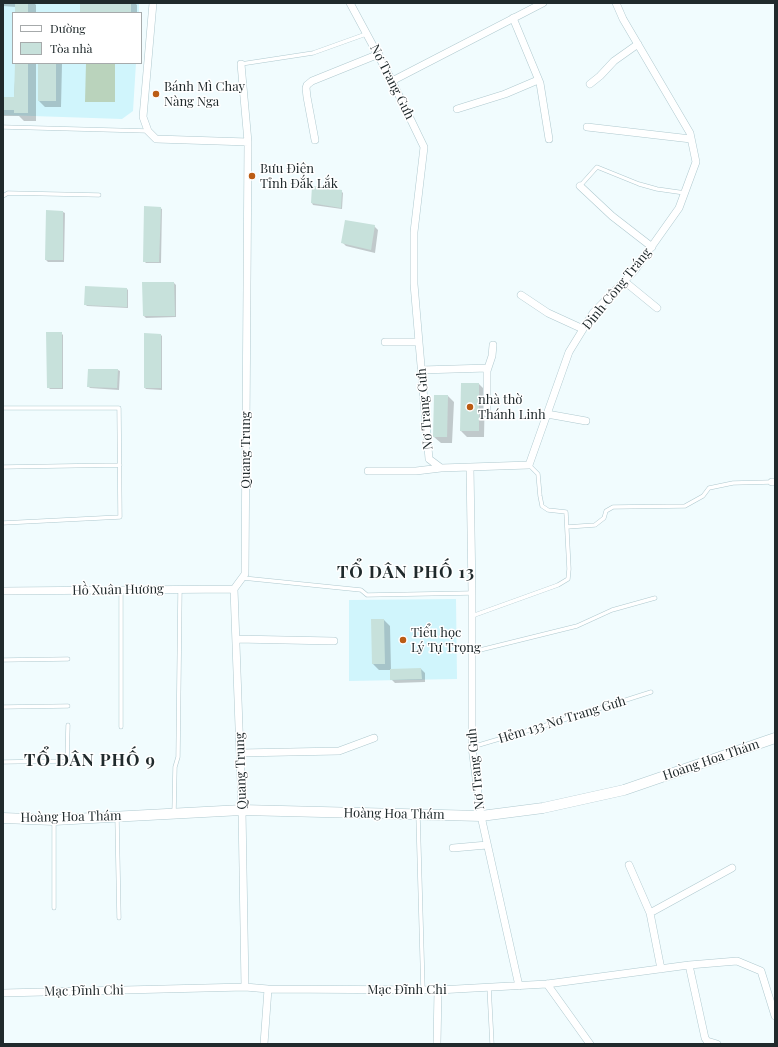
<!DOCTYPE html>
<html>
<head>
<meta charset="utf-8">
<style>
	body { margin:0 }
	#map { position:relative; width:778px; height:1047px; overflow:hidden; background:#f1fcfe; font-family:"Playfair Display",serif }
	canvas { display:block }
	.frame { position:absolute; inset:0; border:4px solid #202a2c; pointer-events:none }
	.legend { position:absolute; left:12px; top:12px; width:130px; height:52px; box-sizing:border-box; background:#fff; border:1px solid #a6aaab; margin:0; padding:5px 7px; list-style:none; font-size:12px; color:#202a2c }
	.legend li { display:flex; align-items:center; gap:8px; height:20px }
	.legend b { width:20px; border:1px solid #a6aaab }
</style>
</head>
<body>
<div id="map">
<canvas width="778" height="1047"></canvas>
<div class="frame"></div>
<ul class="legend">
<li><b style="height:5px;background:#fff"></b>Đường</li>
<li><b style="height:11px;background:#c7e1db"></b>Tòa nhà</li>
</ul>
</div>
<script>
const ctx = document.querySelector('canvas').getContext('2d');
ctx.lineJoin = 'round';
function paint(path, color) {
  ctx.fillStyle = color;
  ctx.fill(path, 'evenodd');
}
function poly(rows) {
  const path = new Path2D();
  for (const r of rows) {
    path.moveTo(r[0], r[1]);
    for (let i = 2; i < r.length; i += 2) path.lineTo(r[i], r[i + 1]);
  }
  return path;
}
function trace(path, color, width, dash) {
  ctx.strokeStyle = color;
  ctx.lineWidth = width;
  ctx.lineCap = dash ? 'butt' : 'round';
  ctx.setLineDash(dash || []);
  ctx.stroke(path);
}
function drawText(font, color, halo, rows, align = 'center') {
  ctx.font = font + ' "Playfair Display",serif';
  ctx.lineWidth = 3;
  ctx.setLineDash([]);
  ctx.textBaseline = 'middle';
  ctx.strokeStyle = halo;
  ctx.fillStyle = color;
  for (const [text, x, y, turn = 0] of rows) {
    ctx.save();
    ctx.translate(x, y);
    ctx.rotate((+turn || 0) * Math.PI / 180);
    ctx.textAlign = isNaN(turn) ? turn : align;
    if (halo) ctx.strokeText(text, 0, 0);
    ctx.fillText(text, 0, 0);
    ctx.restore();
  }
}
paint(poly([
	[3,3,139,3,139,13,13,13,13,63,136,63,133,111,122,119,3,115],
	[456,599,457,679,349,681,349,600]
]), '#d0f5fc');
paint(poly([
	[86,63,115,63,115,102,85,102]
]), '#bad3bc');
paint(poly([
	[3,3,34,3,36,5,36,13,16,13,16,7,3,6],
	[81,3,135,3,137,5,137,13,81,13],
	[16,63,36,63,36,121,24,121,19,116,3,116,3,98,14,98],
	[39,63,62,64,61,107,45,107,39,101],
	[313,188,341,191,343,193,342,209,313,205,312,203],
	[160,208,162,209,161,263,146,263,144,261],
	[63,212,65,213,64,262,48,262,46,260],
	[374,226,378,230,375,253,346,246,342,242],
	[174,283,176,285,176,317,146,318,144,316],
	[127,289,128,290,128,308,87,306,85,304],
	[61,333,63,335,63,389,50,389,48,387],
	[161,335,162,336,162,390,146,389,145,388],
	[118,370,120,371,119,390,90,388,88,386],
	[479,384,485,390,484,437,467,437,461,431],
	[448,396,454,402,452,443,441,443,434,437],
	[384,620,390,626,391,670,379,670,373,664],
	[421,669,425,673,425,682,395,683,391,679]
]), '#0003');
paint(poly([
	[15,3,28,3,28,13,15,13],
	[80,3,131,3,131,13,80,13],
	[15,63,28,63,28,113,14,113,14,110,3,110,3,97,14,97],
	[38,63,56,63,56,101,38,101],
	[312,186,342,190,341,208,311,203],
	[144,206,161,207,159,262,143,262],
	[46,210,63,211,63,260,45,260],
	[345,220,375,225,371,250,341,243],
	[142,282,174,282,175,316,143,316],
	[85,286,127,288,127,307,84,305],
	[46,332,62,332,62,388,47,388],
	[144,333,161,334,161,388,144,388],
	[88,369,118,369,117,388,87,387],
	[461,383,479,383,479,431,460,431],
	[434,395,448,395,447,437,433,437],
	[371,619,384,619,385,664,372,664],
	[421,668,422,679,390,680,390,669]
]), '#c7e1db');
const lane = poly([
	[241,64,313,53,366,34],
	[3,127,148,131],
	[580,186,597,167,639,184,657,189,685,193],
	[3,196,8,193,99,195],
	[3,408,119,408,120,517,3,523],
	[3,467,120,465],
	[567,527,595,525,604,518,606,511,613,507,685,506,703,496,709,488,733,483,772,482],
	[243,578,361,590,367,595,472,593],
	[472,616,558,585,568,579,569,569,566,512,548,510,542,506,540,496,538,474,529,465],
	[472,652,577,626,612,610,655,598],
	[3,660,68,659],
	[3,707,68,706],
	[121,727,121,590],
	[472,747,560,721,651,692],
	[3,762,67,761,68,725],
	[174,813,175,767,178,757,180,590],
	[418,815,423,990],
	[117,817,119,918],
	[54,821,54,908],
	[489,987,492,1044]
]);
const street = poly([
	[153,3,143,117,148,131,156,139,248,142,245,574,234,589,242,810,245,987],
	[350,3,392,81,424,147,414,232,414,284,429,459,441,468,470,467,472,593,472,747,481,816,519,986],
	[513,18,540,83,549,139],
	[241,64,248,142],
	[392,81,543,3],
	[590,84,600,76,614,61,638,44],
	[457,109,505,94,538,80],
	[587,127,691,139],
	[315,140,307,97,306,88,307,85,312,81,379,54],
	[580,186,612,216,652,247],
	[624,281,657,308],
	[521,295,548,313,583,329],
	[385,342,419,342],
	[421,370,488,368],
	[487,413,487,371,492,356,493,345],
	[547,414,586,421],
	[470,467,529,465,569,352,593,313,635,270,679,208,696,162,690,133,623,19,616,3],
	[368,471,416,471,441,468],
	[772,482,775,482],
	[3,591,234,589],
	[236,639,334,641],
	[240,753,339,751,374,738],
	[453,848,487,845],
	[629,865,650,913,661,969],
	[650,913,732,868],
	[689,965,705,1038,707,1041,717,1044],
	[547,984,590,1044],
	[3,993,245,987,268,989,438,990,547,984,689,965,737,961,761,971,775,1016],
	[264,1044,268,989],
	[437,1044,438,990]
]);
const secondary = poly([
	[3,818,54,820,242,810,481,816,543,808,624,790,775,738]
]);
trace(lane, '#afc9cf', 4.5);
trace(street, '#afc9cf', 8);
trace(secondary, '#afc9cf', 11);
trace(lane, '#fff', 3.5);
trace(street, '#fff', 7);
trace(secondary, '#fff', 10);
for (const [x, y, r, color] of [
	[156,94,4,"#bb5c14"],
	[252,176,4,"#bb5c14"],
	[470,407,4,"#bb5c14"],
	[403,640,4,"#bb5c14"]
]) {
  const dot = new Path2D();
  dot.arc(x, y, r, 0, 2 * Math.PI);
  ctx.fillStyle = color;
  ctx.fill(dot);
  trace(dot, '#fff', 1.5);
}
drawText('13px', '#202a2c', '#fff', [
	["Nơ Trang Gưh",392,82,63],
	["Đinh Công Tráng",617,289,-51],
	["Nơ Trang Gưh",425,409,-95],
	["Quang Trung",246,450,-90],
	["Hồ Xuân Hương",118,590,-1],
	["Hẻm 133 Nơ Trang Gưh",562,720,-17],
	["Hoàng Hoa Thám",711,760,-19],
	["Nơ Trang Gưh",476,769,-96],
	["Quang Trung",241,771,-92],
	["Hoàng Hoa Thám",394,814,1],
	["Hoàng Hoa Thám",71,817,-1],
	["Mạc Đĩnh Chi",407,990],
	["Mạc Đĩnh Chi",84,991,-1]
]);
drawText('13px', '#202a2c', '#fff', [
	["Bánh Mì Chay",164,87],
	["Nàng Nga",164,102],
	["Bưu Điện",260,169],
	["Tỉnh Đắk Lắk",260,184],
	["nhà thờ",478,400],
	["Thánh Linh",478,415],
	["Tiểu học",411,633],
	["Lý Tự Trọng",411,648]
], 'left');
ctx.letterSpacing = '1px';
drawText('bold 17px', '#202a2c', '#fff', [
	["TỔ DÂN PHỐ 13",406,573],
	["TỔ DÂN PHỐ 9",90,761]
]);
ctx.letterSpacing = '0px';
</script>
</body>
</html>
